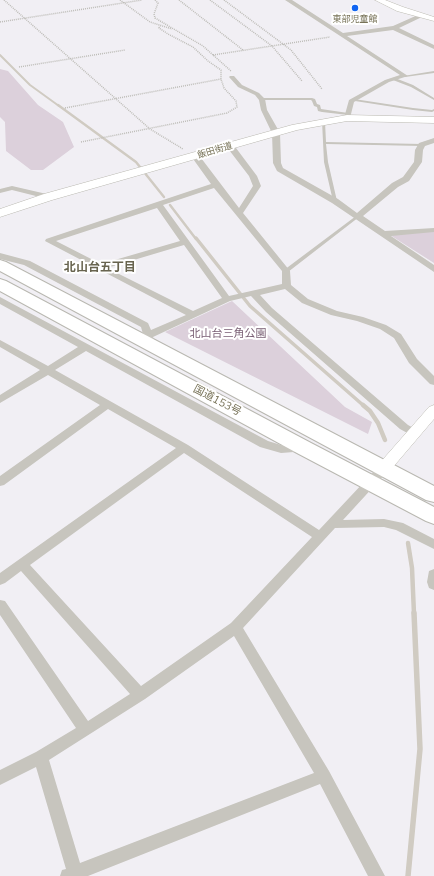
<!DOCTYPE html>
<html>
<head>
<meta charset="utf-8">
<style>
	body { margin:0 }
	canvas { display:block; background:#f1eff4 }
</style>
</head>
<body>
<canvas width="434" height="876"></canvas>
<script>
const ctx = document.querySelector('canvas').getContext('2d');
ctx.lineJoin = 'round';
function paint(path, color) {
  ctx.fillStyle = color;
  ctx.fill(path, 'evenodd');
}
function poly(rows) {
  const path = new Path2D();
  for (const r of rows) {
    path.moveTo(r[0], r[1]);
    for (let i = 2; i < r.length; i += 2) path.lineTo(r[i], r[i + 1]);
  }
  return path;
}
function trace(path, color, width, dash) {
  ctx.strokeStyle = color;
  ctx.lineWidth = width;
  ctx.lineCap = dash ? 'butt' : 'round';
  ctx.setLineDash(dash || []);
  ctx.stroke(path);
}
function drawText(font, color, halo, rows, align = 'center') {
  ctx.font = font + ' "Nunito Sans","Noto Sans JP",sans-serif';
  ctx.lineWidth = 4;
  ctx.setLineDash([]);
  ctx.textBaseline = 'middle';
  ctx.strokeStyle = halo;
  ctx.fillStyle = color;
  for (const [text, x, y, turn = 0] of rows) {
    ctx.save();
    ctx.translate(x, y);
    ctx.rotate((+turn || 0) * Math.PI / 180);
    ctx.textAlign = isNaN(turn) ? turn : align;
    if (halo) ctx.strokeText(text, 0, 0);
    ctx.fillText(text, 0, 0);
    ctx.restore();
  }
}
paint(poly([
	[0,69,8,71,38,105,63,122,74,147,43,170,31,170,6,151,5,122,0,117],
	[434,231,434,263,390,235],
	[232,301,345,407,372,422,368,434,165,332]
]), '#dcd0db');
trace(poly([
	[0,55,30,85,59,106]
]), '#d0cbc2', 2);
trace(poly([
	[58,105,136,162,164,197],
	[170,205,196,239]
]), '#d0cbc2', 2.5);
trace(poly([
	[196,238,250,306,364,406]
]), '#d0cbc2', 3.5);
trace(poly([
	[363,405,370,411,378,423,385,440],
	[408,543,412,568,414,614]
]), '#d0cbc2', 4.5);
trace(poly([
	[408,876,420,749,414,613]
]), '#d0cbc2', 5.5);
const secondary = poly([
	[375,0,385,0,403,7,434,17,434,21,397,11,375,0],
	[434,405,434,419,388,473,383,474,378,473,375,469,378,465,429,407,434,405]
]);
const primary = poly([
	[347,115,434,117,434,123,347,121,297,130,52,200,0,217,0,209,44,194,292,125,347,115]
]);
const highway = poly([
	[0,260,6,262,434,486,434,502,426,500,0,271,0,260],
	[0,279,6,281,311,443,434,507,434,524,426,521,297,453,0,291,0,279]
]);
trace(secondary, '#bdbcb3', 1);
trace(primary, '#bab9b1', 1);
trace(highway, '#b9b8b1', 2);
trace(poly([
	[4,0,150,129,183,149],
	[120,0,150,22,172,29],
	[155,0,158,3,154,14,155,18,203,46,231,71],
	[179,0,243,50],
	[210,0,272,46,302,81],
	[224,0,291,50,322,89],
	[0,22,142,0],
	[213,55,330,37],
	[19,67,125,50],
	[65,108,221,79],
	[81,142,227,113,237,107,236,101,224,88,221,79,221,70,208,61,193,47,168,34,159,28,160,26]
]), '#bebdb8', 1.5, [1, 1]);
paint(poly([
	[434,71,434,73,405,77,403,76,434,71],
	[393,78,395,78,413,85,434,98,434,100,411,87,393,80,393,78],
	[261,98,312,98,315,99,317,104,320,105,321,109,348,113,350,114,348,115,322,112,318,111,317,107,314,106,312,101,311,100,262,100,260,99,261,98],
	[354,99,413,108,432,110,434,109,434,111,432,112,413,110,355,101,354,101,354,99],
	[322,121,325,122,326,142,422,144,424,145,422,146,326,144,328,162,337,201,335,202,333,201,324,162,322,121],
	[356,216,357,216,359,217,288,272,284,272,284,270,356,216]
]), '#c7c5be');
paint(poly([
	[285,0,292,0,343,33,393,26,420,14,424,14,424,16,399,28,434,45,434,49,393,30,347,36,408,76,389,82,354,102,350,118,345,119,344,118,349,100,385,80,400,75,285,0],
	[230,76,234,76,242,85,259,93,265,99,267,110,280,133,281,163,283,168,338,199,357,213,392,183,403,177,414,162,415,150,419,143,434,138,434,143,425,146,423,150,422,162,409,181,398,187,363,216,385,231,434,228,434,232,391,236,434,265,434,272,332,203,277,171,273,163,272,133,261,110,259,100,255,95,238,87,229,77,230,76],
	[227,144,233,144,257,176,261,186,243,213,290,271,291,285,308,299,337,311,363,317,386,325,401,334,417,359,434,376,434,385,430,384,409,363,394,338,380,329,357,321,331,315,302,303,285,289,260,295,272,308,408,425,419,431,420,433,419,435,411,435,400,429,266,312,251,296,230,301,153,337,156,345,151,348,146,345,141,327,24,265,0,259,0,253,30,261,148,323,151,330,186,315,45,241,46,239,211,184,191,156,195,154,198,154,239,208,253,186,249,176,226,146,227,144],
	[214,188,282,271,282,284,229,296,163,205,214,188],
	[157,208,180,241,101,264,56,241,157,208],
	[184,245,222,298,193,311,107,268,184,245],
	[12,186,51,195,52,197,48,199,12,190,0,193,0,189,12,186],
	[0,297,268,441,281,445,307,445,309,448,307,451,281,453,260,447,86,351,55,370,188,445,319,530,379,466,387,466,389,469,387,472,343,520,384,519,403,523,434,539,434,549,396,530,384,527,335,528,243,628,329,771,385,876,368,876,320,784,88,876,60,876,62,870,66,869,36,767,0,785,0,770,36,752,76,728,0,615,0,600,5,601,88,721,130,694,21,571,5,583,0,585,0,573,176,448,108,409,4,485,0,486,0,476,100,405,48,375,0,403,0,395,40,370,0,347,0,340,48,366,78,347,0,304,0,297],
	[184,453,312,537,231,623,141,686,30,565,184,453],
	[234,636,314,773,80,863,49,760,145,699,234,636],
	[434,569,434,590,429,588,427,582,429,571,434,569]
]), '#c7c5be');
paint(secondary, '#fff');
paint(primary, '#fff');
paint(highway, '#fff');
for (const [x, y, r, color] of [
	[355,8,4,"#1165f2"]
]) {
  const dot = new Path2D();
  dot.arc(x, y, r, 0, 2 * Math.PI);
  ctx.fillStyle = color;
  ctx.fill(dot);
  trace(dot, '#fff', 1.5);
}
drawText('9px', '#787358', '#fff', [
	["東部児童館",355,20]
]);
drawText('9px', '#787358', '#fff', [
	["飯田街道",215,151,-17]
]);
drawText('11px', '#7a6075', '#fff', [
	["北山台三角公園",228,334]
]);
drawText('11px', '#787358', '#fff', [
	["国道153号",217,401,28]
]);
drawText('bold 12px', '#68644f', '#fff', [
	["北山台五丁目",100,268]
]);
</script>
</body>
</html>
